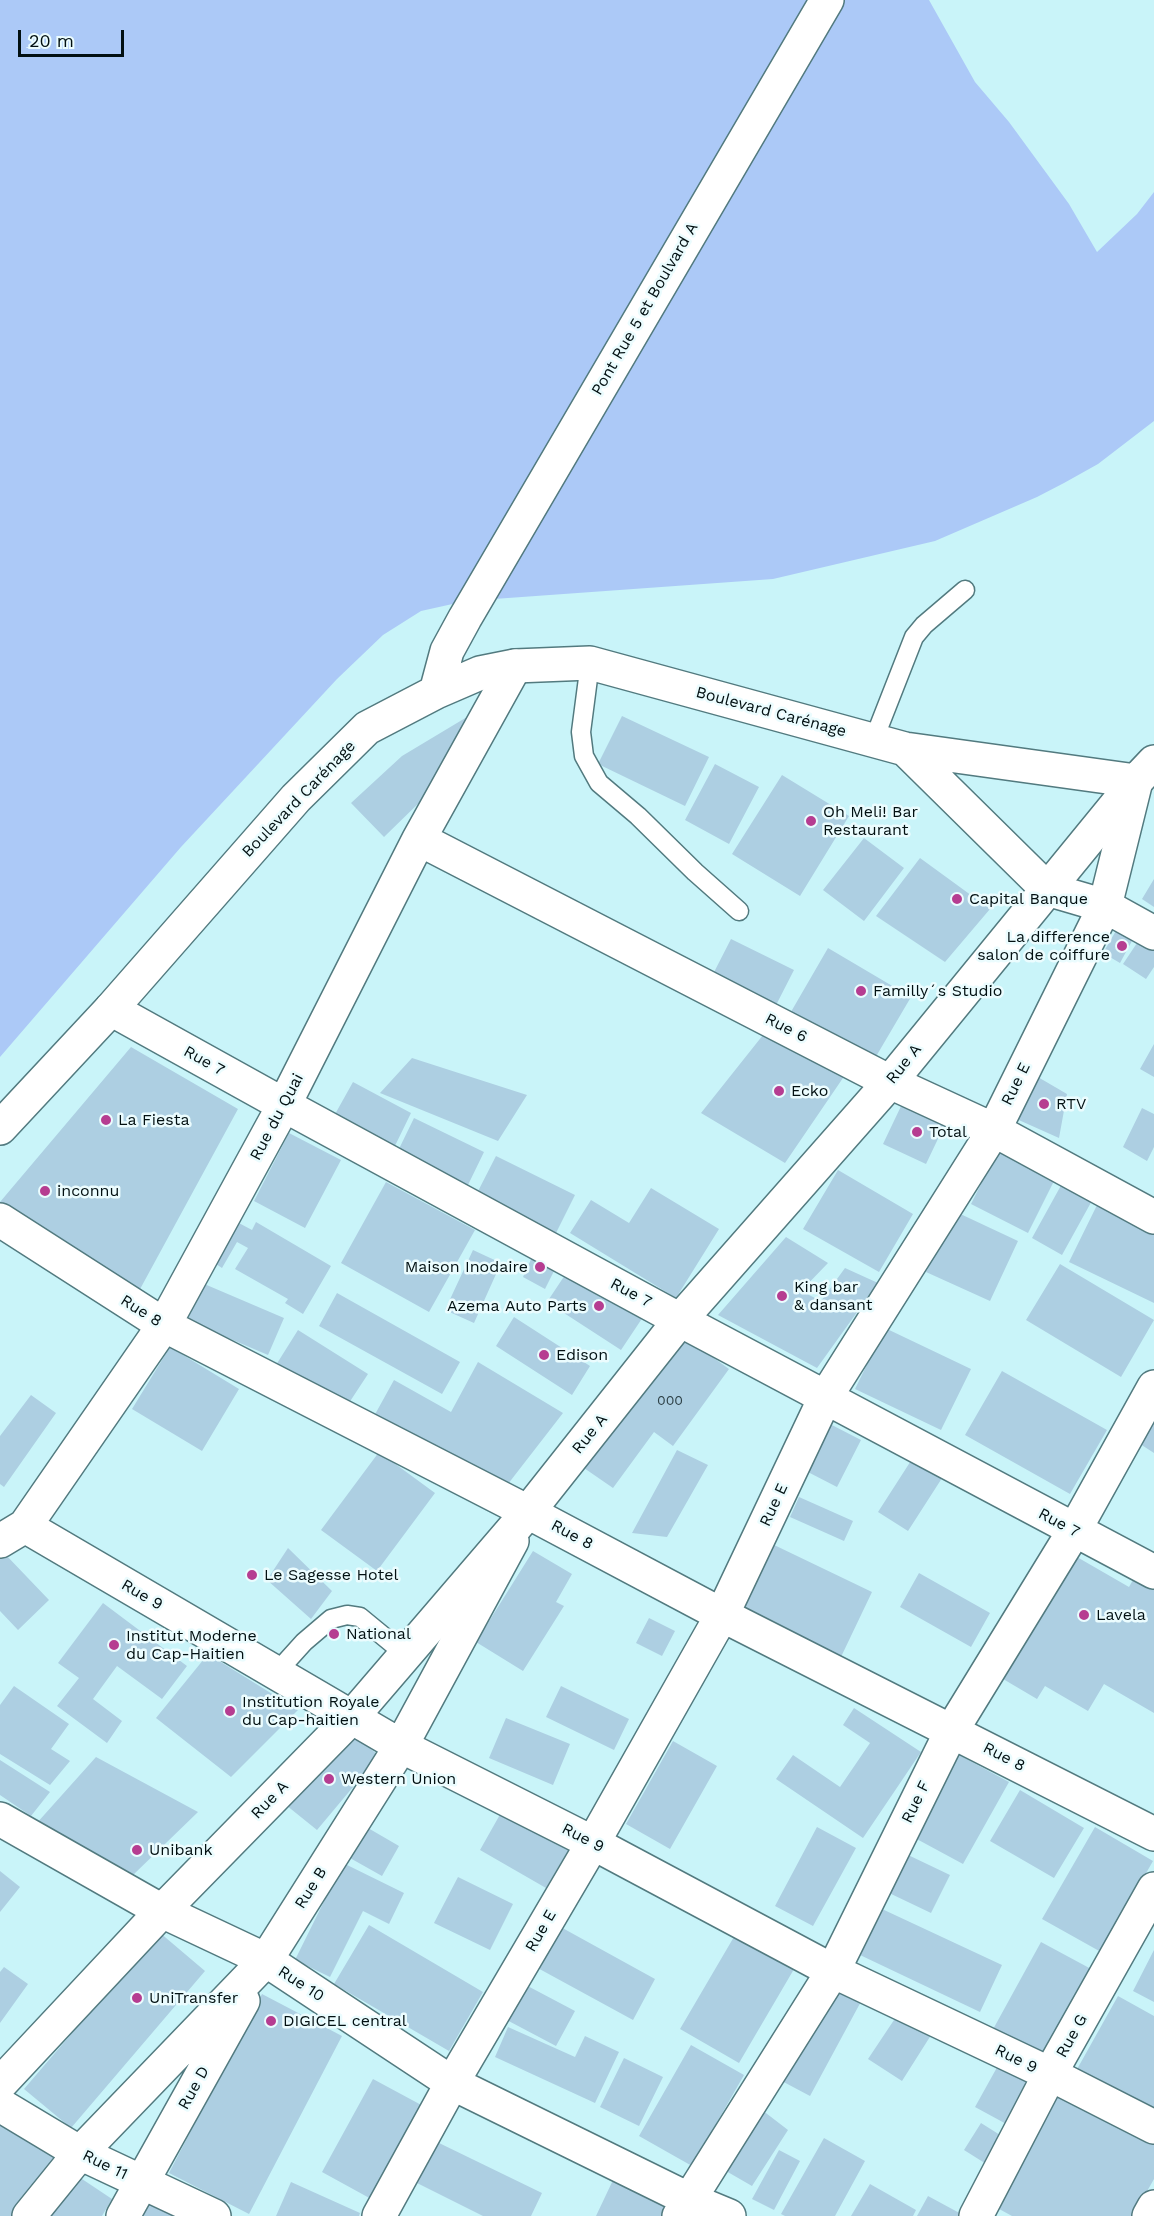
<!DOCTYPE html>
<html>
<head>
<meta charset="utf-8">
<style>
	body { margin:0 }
	#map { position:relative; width:1154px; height:2216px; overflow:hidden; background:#c9f4f9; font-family:"Work Sans",sans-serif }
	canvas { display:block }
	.scale { position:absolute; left:18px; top:30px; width:106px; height:27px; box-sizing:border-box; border:3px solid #021012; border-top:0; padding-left:8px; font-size:18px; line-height:21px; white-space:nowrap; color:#021012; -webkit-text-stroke:4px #ebfcfe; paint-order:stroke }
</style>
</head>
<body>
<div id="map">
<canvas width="1154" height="2216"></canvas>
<div class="scale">20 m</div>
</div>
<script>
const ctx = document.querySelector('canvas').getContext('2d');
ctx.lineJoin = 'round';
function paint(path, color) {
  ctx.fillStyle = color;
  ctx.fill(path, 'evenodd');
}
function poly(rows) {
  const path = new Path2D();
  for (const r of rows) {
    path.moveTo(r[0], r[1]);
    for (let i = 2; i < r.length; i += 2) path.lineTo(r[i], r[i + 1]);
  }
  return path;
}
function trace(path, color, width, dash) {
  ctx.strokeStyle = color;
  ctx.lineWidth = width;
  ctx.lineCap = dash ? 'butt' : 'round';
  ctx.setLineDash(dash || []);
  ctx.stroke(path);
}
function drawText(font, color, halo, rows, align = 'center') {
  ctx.font = font + ' "Work Sans",sans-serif';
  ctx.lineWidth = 5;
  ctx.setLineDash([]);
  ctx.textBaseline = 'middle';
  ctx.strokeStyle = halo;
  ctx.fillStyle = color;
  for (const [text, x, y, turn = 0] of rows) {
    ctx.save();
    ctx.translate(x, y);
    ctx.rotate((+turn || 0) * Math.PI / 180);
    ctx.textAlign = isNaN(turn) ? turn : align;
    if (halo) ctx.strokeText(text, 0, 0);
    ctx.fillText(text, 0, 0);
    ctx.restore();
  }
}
paint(poly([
	[0,0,929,0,975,82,1009,122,1069,204,1097,252,1137,214,1154,192,1154,421,1098,464,1064,483,1037,497,935,541,773,579,466,601,421,611,383,635,337,679,181,847,0,1057]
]), '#acc9f7');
paint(poly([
	[477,711,424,798,384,837,351,803,402,756],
	[622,716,709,757,685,806,598,764],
	[715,764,759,787,729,844,685,820],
	[782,775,849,816,800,896,732,854],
	[864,838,904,868,864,921,823,890],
	[920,858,990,909,945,962,876,916],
	[1154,879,1154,907,1142,899],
	[1117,929,1133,939,1120,963,1103,953],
	[731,939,794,970,773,1011,710,980],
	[1139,940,1154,950,1154,967,1146,979,1123,964],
	[828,948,911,997,871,1065,788,1017],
	[763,1035,845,1075,785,1163,701,1113],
	[1154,1044,1154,1077,1140,1069],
	[131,1047,238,1109,139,1291,0,1212,0,1202],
	[412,1058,527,1095,498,1141,380,1093],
	[1031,1073,1067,1094,1059,1138,1012,1117],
	[353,1082,411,1113,391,1154,329,1125],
	[903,1102,946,1122,926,1164,883,1144],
	[1142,1108,1154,1114,1154,1147,1147,1161,1123,1147],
	[414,1118,484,1152,467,1187,397,1153],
	[289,1133,341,1160,305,1228,254,1201],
	[999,1148,1056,1177,1028,1233,971,1204],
	[496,1156,575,1195,553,1239,474,1199],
	[838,1170,913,1214,879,1272,803,1229],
	[1064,1180,1094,1197,1062,1255,1032,1238],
	[386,1182,475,1230,429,1312,341,1263],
	[651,1188,719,1229,676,1298,570,1233,591,1200,629,1223],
	[1099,1201,1154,1228,1154,1303,1069,1262],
	[954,1211,1018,1241,990,1301,926,1272],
	[237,1222,252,1230,256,1222,331,1266,303,1314,285,1303,288,1299,235,1269,248,1248,237,1242,222,1268,213,1262],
	[786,1237,828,1263,801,1291,821,1301,845,1268,878,1283,817,1368,718,1315],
	[473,1250,501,1263,474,1323,445,1310],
	[533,1255,557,1265,545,1289,523,1277],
	[1060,1264,1154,1320,1121,1377,1026,1320],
	[569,1269,643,1317,621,1350,547,1302],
	[202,1283,284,1318,268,1355,186,1320],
	[337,1293,460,1362,442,1394,319,1326],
	[514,1317,590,1366,572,1395,496,1346],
	[885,1328,971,1369,941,1430,855,1389],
	[298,1330,368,1374,345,1409,276,1365],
	[682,1335,729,1369,673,1446,654,1432,613,1488,584,1468],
	[170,1347,239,1389,202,1451,132,1409],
	[478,1362,563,1413,508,1484,373,1418,394,1380,451,1412],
	[1002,1371,1107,1430,1070,1494,965,1435],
	[31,1395,56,1413,4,1487,0,1484,0,1436],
	[1154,1416,1154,1453,1137,1442],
	[828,1423,861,1440,837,1487,804,1470],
	[677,1450,708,1465,667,1537,632,1533],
	[379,1452,435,1493,377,1571,321,1530],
	[914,1456,944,1475,908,1531,878,1512],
	[799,1497,853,1521,844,1541,790,1517],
	[770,1543,872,1592,840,1659,738,1611],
	[288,1548,332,1591,311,1619,267,1580],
	[533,1551,572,1574,556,1602,564,1606,523,1671,476,1642],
	[1070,1553,1129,1587,1138,1571,1154,1581,1154,1713,1104,1684,1088,1711,1045,1686,1037,1699,998,1676],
	[5,1554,49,1600,18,1630,0,1611,0,1559],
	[919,1573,990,1613,971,1647,900,1607],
	[103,1603,187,1666,162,1699,117,1666,93,1699,122,1721,107,1743,57,1706,79,1678,58,1663],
	[649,1618,675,1631,662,1656,636,1643],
	[208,1654,298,1710,231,1777,156,1718],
	[14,1686,69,1724,51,1749,70,1761,50,1785,0,1754,0,1705],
	[561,1686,629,1719,614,1750,546,1717],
	[854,1708,921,1752,863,1838,776,1779,793,1755,840,1787,870,1743,843,1725],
	[506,1718,570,1744,553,1785,489,1758],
	[344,1726,379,1756,317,1830,281,1801],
	[673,1741,717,1766,670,1849,626,1824],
	[959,1755,1009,1782,963,1864,913,1837],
	[96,1757,198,1812,132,1876,36,1824],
	[0,1760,50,1792,31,1816,0,1795],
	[1020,1790,1084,1828,1054,1878,990,1841],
	[502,1811,569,1849,546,1888,480,1850],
	[817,1827,856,1848,813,1926,775,1906],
	[1095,1827,1153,1861,1101,1952,1042,1919],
	[368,1828,399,1846,382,1876,350,1858],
	[906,1854,950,1875,931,1913,887,1892],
	[343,1863,404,1893,389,1924,363,1911,330,1977,295,1960],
	[0,1871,20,1887,0,1912],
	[458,1877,513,1904,490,1950,434,1923],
	[882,1909,1002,1965,980,2012,860,1955],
	[369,1925,483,1992,449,2051,334,1984],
	[557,1925,655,1979,633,2020,534,1966],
	[738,1930,797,1964,739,2063,680,2029],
	[159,1932,205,1971,71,2128,24,2089],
	[1041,1942,1093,1970,1044,2061,991,2033],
	[1154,1950,1154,2002,1133,1991],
	[4,1967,28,1984,0,2023,0,1972],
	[831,1979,864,1996,810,2096,778,2079],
	[522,1983,575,2011,556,2046,503,2018],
	[262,1994,342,2036,249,2214,169,2173],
	[1118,1996,1154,2016,1154,2115,1076,2071],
	[900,2011,933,2032,902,2081,868,2059],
	[508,2027,575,2057,585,2036,619,2052,595,2103,495,2057],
	[691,2045,744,2075,692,2166,639,2136],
	[624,2058,663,2077,639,2126,600,2107],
	[1000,2062,1035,2081,1010,2126,975,2107],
	[373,2079,425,2107,373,2200,322,2172],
	[1055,2088,1154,2143,1154,2179,1133,2216,1012,2216,990,2204],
	[762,2110,788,2130,752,2186,726,2171],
	[0,2118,61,2156,12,2216,0,2216],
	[981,2123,1008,2140,991,2167,964,2150],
	[824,2138,865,2161,835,2216,785,2216,781,2214],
	[437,2142,542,2193,531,2216,483,2216,417,2183],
	[779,2150,800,2161,774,2210,752,2199],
	[79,2177,112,2199,102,2216,47,2216],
	[614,2178,667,2203,661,2216,596,2216],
	[291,2182,360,2213,359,2216,276,2216],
	[870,2184,916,2210,913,2216,851,2216],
	[144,2193,185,2216,131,2216],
	[928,2196,965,2216,917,2216]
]), '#adcfe2');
const service = poly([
	[590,663,581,732,584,756,599,783,638,816,695,872,739,911],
	[874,739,914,637,924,625,965,590],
	[276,1673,304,1642,331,1619,347,1615,360,1617,405,1654]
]);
const minor = poly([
	[419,839,890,1082,994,1130,1154,1217],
	[1047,889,1105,906,1154,933],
	[111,1009,284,1105,680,1320,1154,1572],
	[0,1220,164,1325,528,1512,722,1615,1154,1834],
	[25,1526,401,1746,593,1843,833,1971,1050,2074,1154,2127],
	[0,1541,25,1526,164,1325,284,1105,419,839,515,666],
	[0,1819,162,1911,266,1960,452,2083,688,2199,729,2216],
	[0,2105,80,2153,214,2216],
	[29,2216,80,2153,266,1960,401,1746,512,1541],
	[123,2216,243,2001],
	[379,2216,452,2083,593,1843,722,1615,825,1398,994,1130,1105,906,1136,781],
	[679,2216,833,1971,952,1730,1074,1531,1154,1387],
	[976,2216,1050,2074,1154,1889],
	[1149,2216,1154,2207]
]);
const tertiary = poly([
	[436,692,447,651,465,618,827,0],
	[905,749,1047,889],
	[0,1128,111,1009,296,798,367,728,436,692,480,673,515,666,590,663,905,749,1136,781],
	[0,2084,162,1911,352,1717,528,1512,680,1320,890,1082,1136,781,1154,762]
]);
trace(service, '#527a7f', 21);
trace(minor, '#527a7f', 36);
trace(tertiary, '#527a7f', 36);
trace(service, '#fff', 18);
trace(minor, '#fff', 33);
trace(tertiary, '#fff', 33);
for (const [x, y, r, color] of [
	[811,821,6,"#b63d91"],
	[957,899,6,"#b63d91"],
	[1122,946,6,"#b63d91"],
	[861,991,6,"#b63d91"],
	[779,1091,6,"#b63d91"],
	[1044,1104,6,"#b63d91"],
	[106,1120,6,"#b63d91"],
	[917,1132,6,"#b63d91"],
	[45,1191,6,"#b63d91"],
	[540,1267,6,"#b63d91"],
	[782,1296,6,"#b63d91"],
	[599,1306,6,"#b63d91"],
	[544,1355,6,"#b63d91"],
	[252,1575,6,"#b63d91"],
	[1084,1615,6,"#b63d91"],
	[334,1634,6,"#b63d91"],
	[114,1645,6,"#b63d91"],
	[230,1711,6,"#b63d91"],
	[329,1779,6,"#b63d91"],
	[137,1850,6,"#b63d91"],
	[137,1998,6,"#b63d91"],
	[271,2021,6,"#b63d91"]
]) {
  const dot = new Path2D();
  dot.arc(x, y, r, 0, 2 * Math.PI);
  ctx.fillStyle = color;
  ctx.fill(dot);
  trace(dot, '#ebfcfe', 2);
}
drawText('14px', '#2d4046', null, [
	["000",670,1401]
]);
drawText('16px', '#021012', '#ebfcfe', [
	["Pont Rue 5 et Boulvard A",645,309,-60],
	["Boulevard Carénage",771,712,15],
	["Boulevard Carénage",299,799,-46],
	["Rue 6",786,1028,27],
	["Rue 7",204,1061,29],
	["Rue A",904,1064,-51],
	["Rue E",1016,1084,-64],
	["Rue du Quai",277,1117,-62],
	["Rue 7",631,1293,28],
	["Rue 8",141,1311,32],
	["Rue A",590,1434,-51],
	["Rue E",774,1505,-65],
	["Rue 7",1059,1523,28],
	["Rue 8",572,1535,28],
	["Rue 9",142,1595,30],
	["Rue 8",1004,1757,27],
	["Rue A",270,1800,-46],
	["Rue F",916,1802,-64],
	["Rue 9",583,1838,27],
	["Rue B",311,1888,-58],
	["Rue E",541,1931,-60],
	["Rue 10",301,1984,33],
	["Rue G",1072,2036,-61],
	["Rue 9",1016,2059,26],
	["Rue D",194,2088,-61],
	["Rue 11",105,2165,26]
]);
drawText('16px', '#021012', '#ebfcfe', [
	["Oh Meli! Bar",823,812],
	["Restaurant",823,830],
	["Capital Banque",969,899],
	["La difference",1110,937,"right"],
	["salon de coiffure",1110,955,"right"],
	["Familly´s Studio",873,991],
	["Ecko",791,1091],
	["RTV",1056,1104],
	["La Fiesta",118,1120],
	["Total",929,1132],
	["inconnu",57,1191],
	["Maison Inodaire",528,1267,"right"],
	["King bar",794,1287],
	["& dansant",794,1305],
	["Azema Auto Parts",587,1306,"right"],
	["Edison",556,1355],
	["Le Sagesse Hotel",264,1575],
	["Lavela",1096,1615],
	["National",346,1634],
	["Institut Moderne",126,1636],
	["du Cap-Haitien",126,1654],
	["Institution Royale",242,1702],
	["du Cap-haitien",242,1720],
	["Western Union",341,1779],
	["Unibank",149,1850],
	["UniTransfer",149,1998],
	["DIGICEL central",283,2021]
], 'left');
</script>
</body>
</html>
